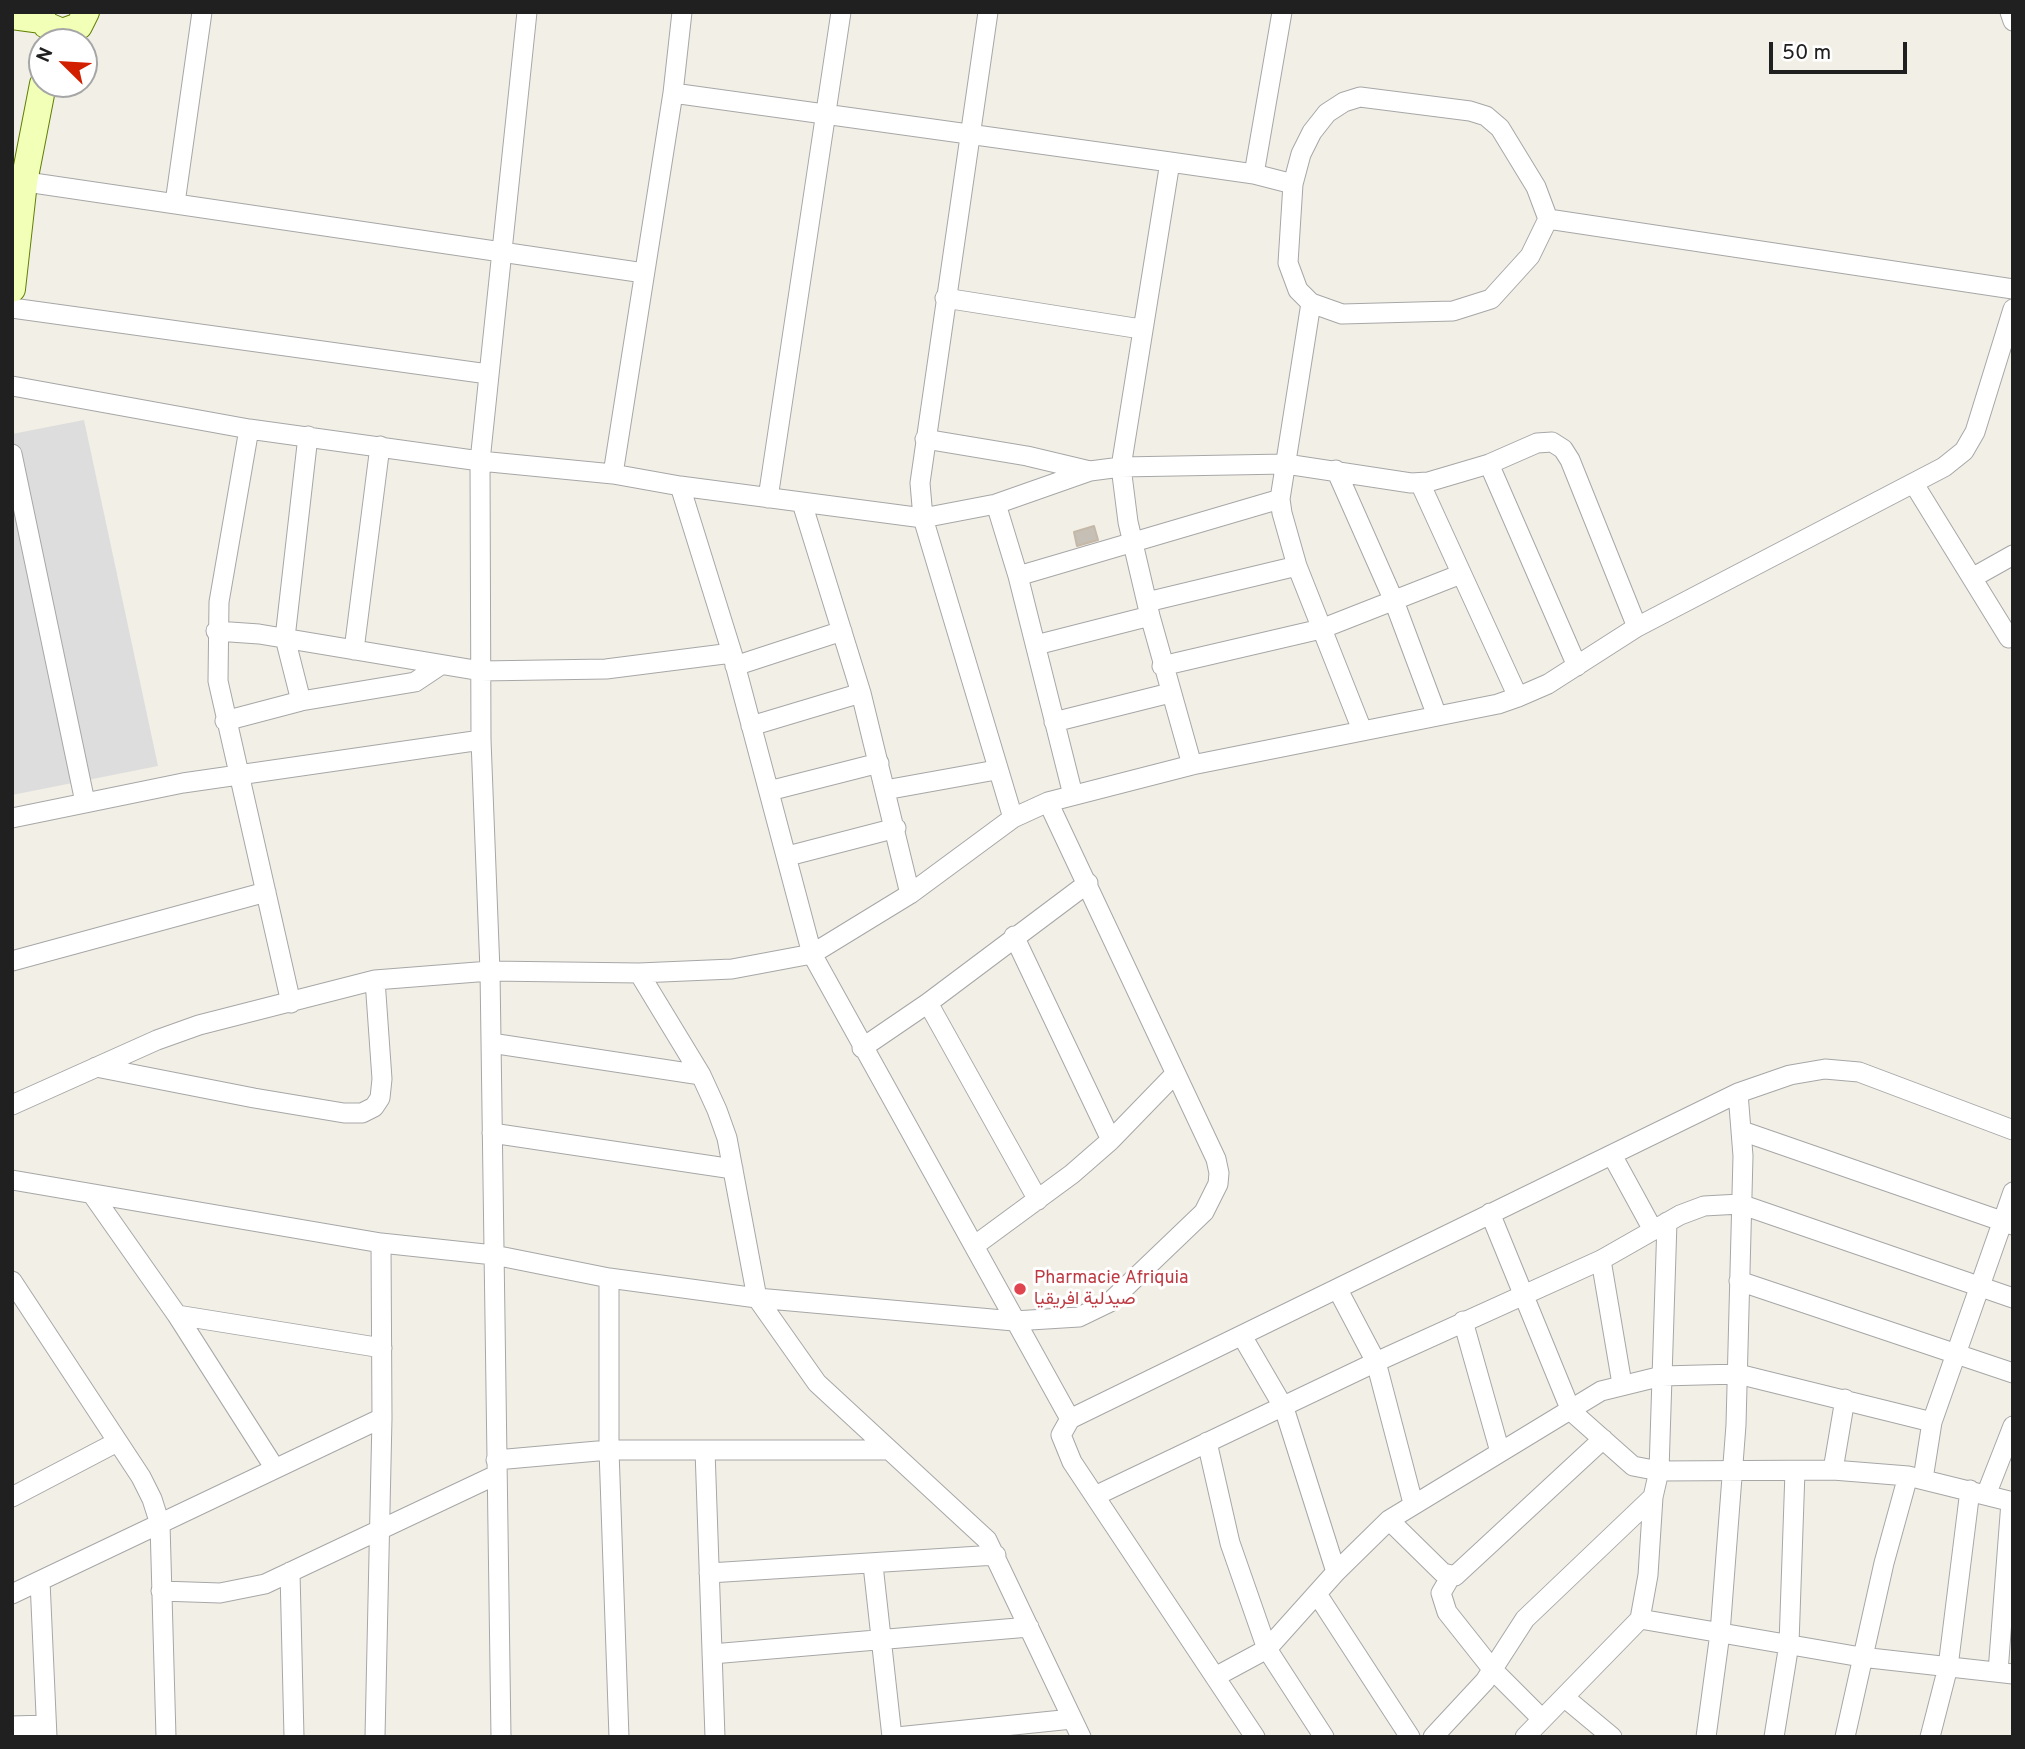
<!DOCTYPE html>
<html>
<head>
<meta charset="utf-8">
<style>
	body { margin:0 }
	#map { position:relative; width:2025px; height:1749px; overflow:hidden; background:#f2efe6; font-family:Overpass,sans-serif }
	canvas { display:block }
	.frame { position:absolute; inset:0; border:14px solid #202020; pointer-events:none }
	.north { position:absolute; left:28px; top:28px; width:70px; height:70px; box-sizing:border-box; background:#fff; border:2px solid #a6a6a6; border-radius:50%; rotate:294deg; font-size:19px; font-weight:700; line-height:28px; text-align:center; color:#202020 }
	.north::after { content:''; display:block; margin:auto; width:24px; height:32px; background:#d11f00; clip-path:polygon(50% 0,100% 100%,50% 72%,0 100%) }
	.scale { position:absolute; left:1769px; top:42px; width:138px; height:32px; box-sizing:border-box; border:4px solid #202020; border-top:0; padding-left:9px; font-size:21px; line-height:24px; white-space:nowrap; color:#202020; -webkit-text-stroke:5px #fff; paint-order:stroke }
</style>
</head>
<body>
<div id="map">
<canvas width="2025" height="1749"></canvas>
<div class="frame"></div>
<div class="north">N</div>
<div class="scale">50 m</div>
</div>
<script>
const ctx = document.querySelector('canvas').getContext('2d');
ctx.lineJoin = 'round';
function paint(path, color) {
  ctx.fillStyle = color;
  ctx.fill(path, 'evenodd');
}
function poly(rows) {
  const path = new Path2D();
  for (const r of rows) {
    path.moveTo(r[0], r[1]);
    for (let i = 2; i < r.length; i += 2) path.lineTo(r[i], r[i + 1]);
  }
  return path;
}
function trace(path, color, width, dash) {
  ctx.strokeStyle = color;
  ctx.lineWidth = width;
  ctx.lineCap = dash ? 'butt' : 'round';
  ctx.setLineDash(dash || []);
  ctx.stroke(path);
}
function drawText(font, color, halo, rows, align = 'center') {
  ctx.font = font + ' Overpass,Vazirmatn,sans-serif';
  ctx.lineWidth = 6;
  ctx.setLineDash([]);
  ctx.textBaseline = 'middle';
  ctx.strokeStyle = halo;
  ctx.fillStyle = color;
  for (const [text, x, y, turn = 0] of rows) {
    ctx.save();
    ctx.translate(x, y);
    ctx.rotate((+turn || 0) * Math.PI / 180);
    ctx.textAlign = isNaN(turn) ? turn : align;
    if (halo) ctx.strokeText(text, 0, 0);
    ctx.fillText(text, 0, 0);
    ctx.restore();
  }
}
paint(poly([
	[84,420,158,766,12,795,12,434]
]), '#dedddd');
const building = poly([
	[1094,526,1098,540,1077,546,1074,532,1094,526]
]);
paint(building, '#c6bfb5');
trace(building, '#c5b8a7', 2);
const street = poly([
	[988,12,920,483,923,518,1013,818],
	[2010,12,2013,21],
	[673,93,1170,162,1254,174,1293,184],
	[1360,97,1470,111,1486,116,1500,128,1536,187,1548,219,1530,256,1491,299,1453,311,1342,314,1311,303,1298,290,1288,263,1293,184,1301,154,1312,132,1327,113,1344,102,1360,97],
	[1170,162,1121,467,1128,522,1150,616,1192,765],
	[1254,174,1282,12],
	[13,180,644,273],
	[175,203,202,12],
	[1548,219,2013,289],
	[945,298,1141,329],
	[1311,303,1280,499,1282,513,1297,566,1362,730],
	[12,308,488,374],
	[12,386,249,429,480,461,613,474,680,486,923,518,996,504,1090,471],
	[249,429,219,602,218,681,291,1003],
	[925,439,1027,456,1090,471,1121,467,1286,464,1411,483,1428,482,1489,464,1537,443,1552,442,1563,449,1570,460,1637,627],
	[12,454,85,802],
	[1489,464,1577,666],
	[1336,470,1394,601,1437,716],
	[613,474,673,93,682,12],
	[1420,483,1518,697],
	[1914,484,2009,638],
	[680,486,732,653,812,954,1070,1419],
	[768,498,841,12],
	[802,503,861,693,910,894],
	[996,504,1018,576,1073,795],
	[1018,576,1280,499],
	[1972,578,2013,555],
	[1147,602,1297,566],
	[216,631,259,634,481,671,606,669,732,653],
	[1036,645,1150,616],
	[354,650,380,446],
	[735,666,842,631],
	[1162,666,1321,629,1461,574],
	[301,701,285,638,308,436],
	[225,721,301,701,415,682,439,666],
	[1054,722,1170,693],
	[751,726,861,693],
	[885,790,996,770],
	[769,791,879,763],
	[12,818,183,783,481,740],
	[788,856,896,828],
	[1014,936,1111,1140],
	[12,961,266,892],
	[639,973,701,1075,717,1110,727,1138,757,1298,817,1383,987,1540,1081,1737],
	[928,1003,1038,1200],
	[491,1043,701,1075],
	[862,1048,928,1003,1088,883],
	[96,1067,254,1098,344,1113,362,1113,374,1107,380,1098,382,1079,375,980],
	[12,1105,157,1040,199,1025,375,980,490,971,639,973,732,969,812,954,910,894,1013,818,1048,802,1192,765,1498,704,1518,697,1548,684,1637,627,1944,467,1964,451,1975,432,2013,309],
	[1742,1131,2013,1225],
	[492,1133,733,1169],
	[1612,1155,1653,1230],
	[12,1180,381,1243,494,1255,609,1278,757,1298,1014,1321,1079,1317,1110,1302,1204,1212,1218,1184,1219,1173,1216,1159,1048,802],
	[92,1194,177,1315,274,1467],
	[1490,1213,1571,1411,1633,1466,1659,1471,1833,1470,1908,1476,2013,1502],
	[974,1246,1072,1174,1111,1140,1175,1074],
	[1601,1260,1622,1384],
	[609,1278,609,1450,619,1737],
	[12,1281,141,1477,152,1499,160,1524,166,1737],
	[1739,1281,2013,1373],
	[1338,1290,1376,1362,1413,1503],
	[177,1315,382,1348],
	[1463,1321,1500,1452],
	[1242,1336,1284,1408,1336,1572],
	[1207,1442,1230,1543,1267,1649,1324,1737],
	[705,1450,715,1737],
	[496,1460,609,1450,889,1450],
	[1833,1470,1845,1399],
	[1923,1479,1932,1422,2013,1192],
	[1986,1495,2013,1426],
	[1095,1496,1376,1362,1601,1260,1680,1215,1704,1206,1740,1204,2013,1298],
	[12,1497,117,1442],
	[1389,1520,1443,1573,1455,1576,1603,1439],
	[873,1565,892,1737],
	[290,1572,294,1737],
	[709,1573,996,1555],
	[1451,1576,1441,1593,1447,1612,1493,1670,1541,1718],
	[40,1581,47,1737],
	[161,1591,220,1593,265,1584,496,1475],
	[12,1594,382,1418],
	[1317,1594,1410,1737],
	[1640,1619,1861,1657,2013,1674],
	[712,1654,1029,1627],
	[1998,1672,2011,1502],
	[1215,1677,1267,1649,1336,1572,1389,1520,1601,1391,1662,1376,1738,1374,1932,1422],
	[1564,1697,1612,1737],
	[12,1726,46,1725],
	[375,1737,382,1418,381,1243],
	[501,1737,490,971,481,740,480,461,527,12],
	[897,1737,1072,1719],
	[1255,1737,1072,1462,1061,1435,1070,1419,1738,1093,1790,1075,1825,1069,1859,1072,2013,1130],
	[1433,1737,1485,1681,1525,1619,1653,1497],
	[1525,1737,1640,1619,1648,1575,1653,1497,1659,1471,1667,1222],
	[1706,1737,1720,1633,1736,1425,1743,1156,1738,1093],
	[1774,1737,1789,1644,1795,1471],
	[1845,1737,1884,1563,1908,1476],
	[1930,1737,1948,1667,1970,1490]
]);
const secondary = poly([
	[39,12,46,25,62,32,79,26,86,12],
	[12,16,42,20],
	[12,289,24,182,43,84]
]);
trace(street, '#a7a7a7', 21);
trace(secondary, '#5e7f00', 28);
trace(street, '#fff', 19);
trace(secondary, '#f1ffb7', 26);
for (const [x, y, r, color] of [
	[1020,1289,7,"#e0444e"]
]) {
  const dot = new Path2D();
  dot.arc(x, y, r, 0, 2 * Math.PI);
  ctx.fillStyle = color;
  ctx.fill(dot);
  trace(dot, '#fff', 2.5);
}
drawText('18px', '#be3a42', '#fff', [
	["Pharmacie Afriquia",1034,1279],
	["صيدلية افريقيا",1034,1300]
], 'left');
</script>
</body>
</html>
